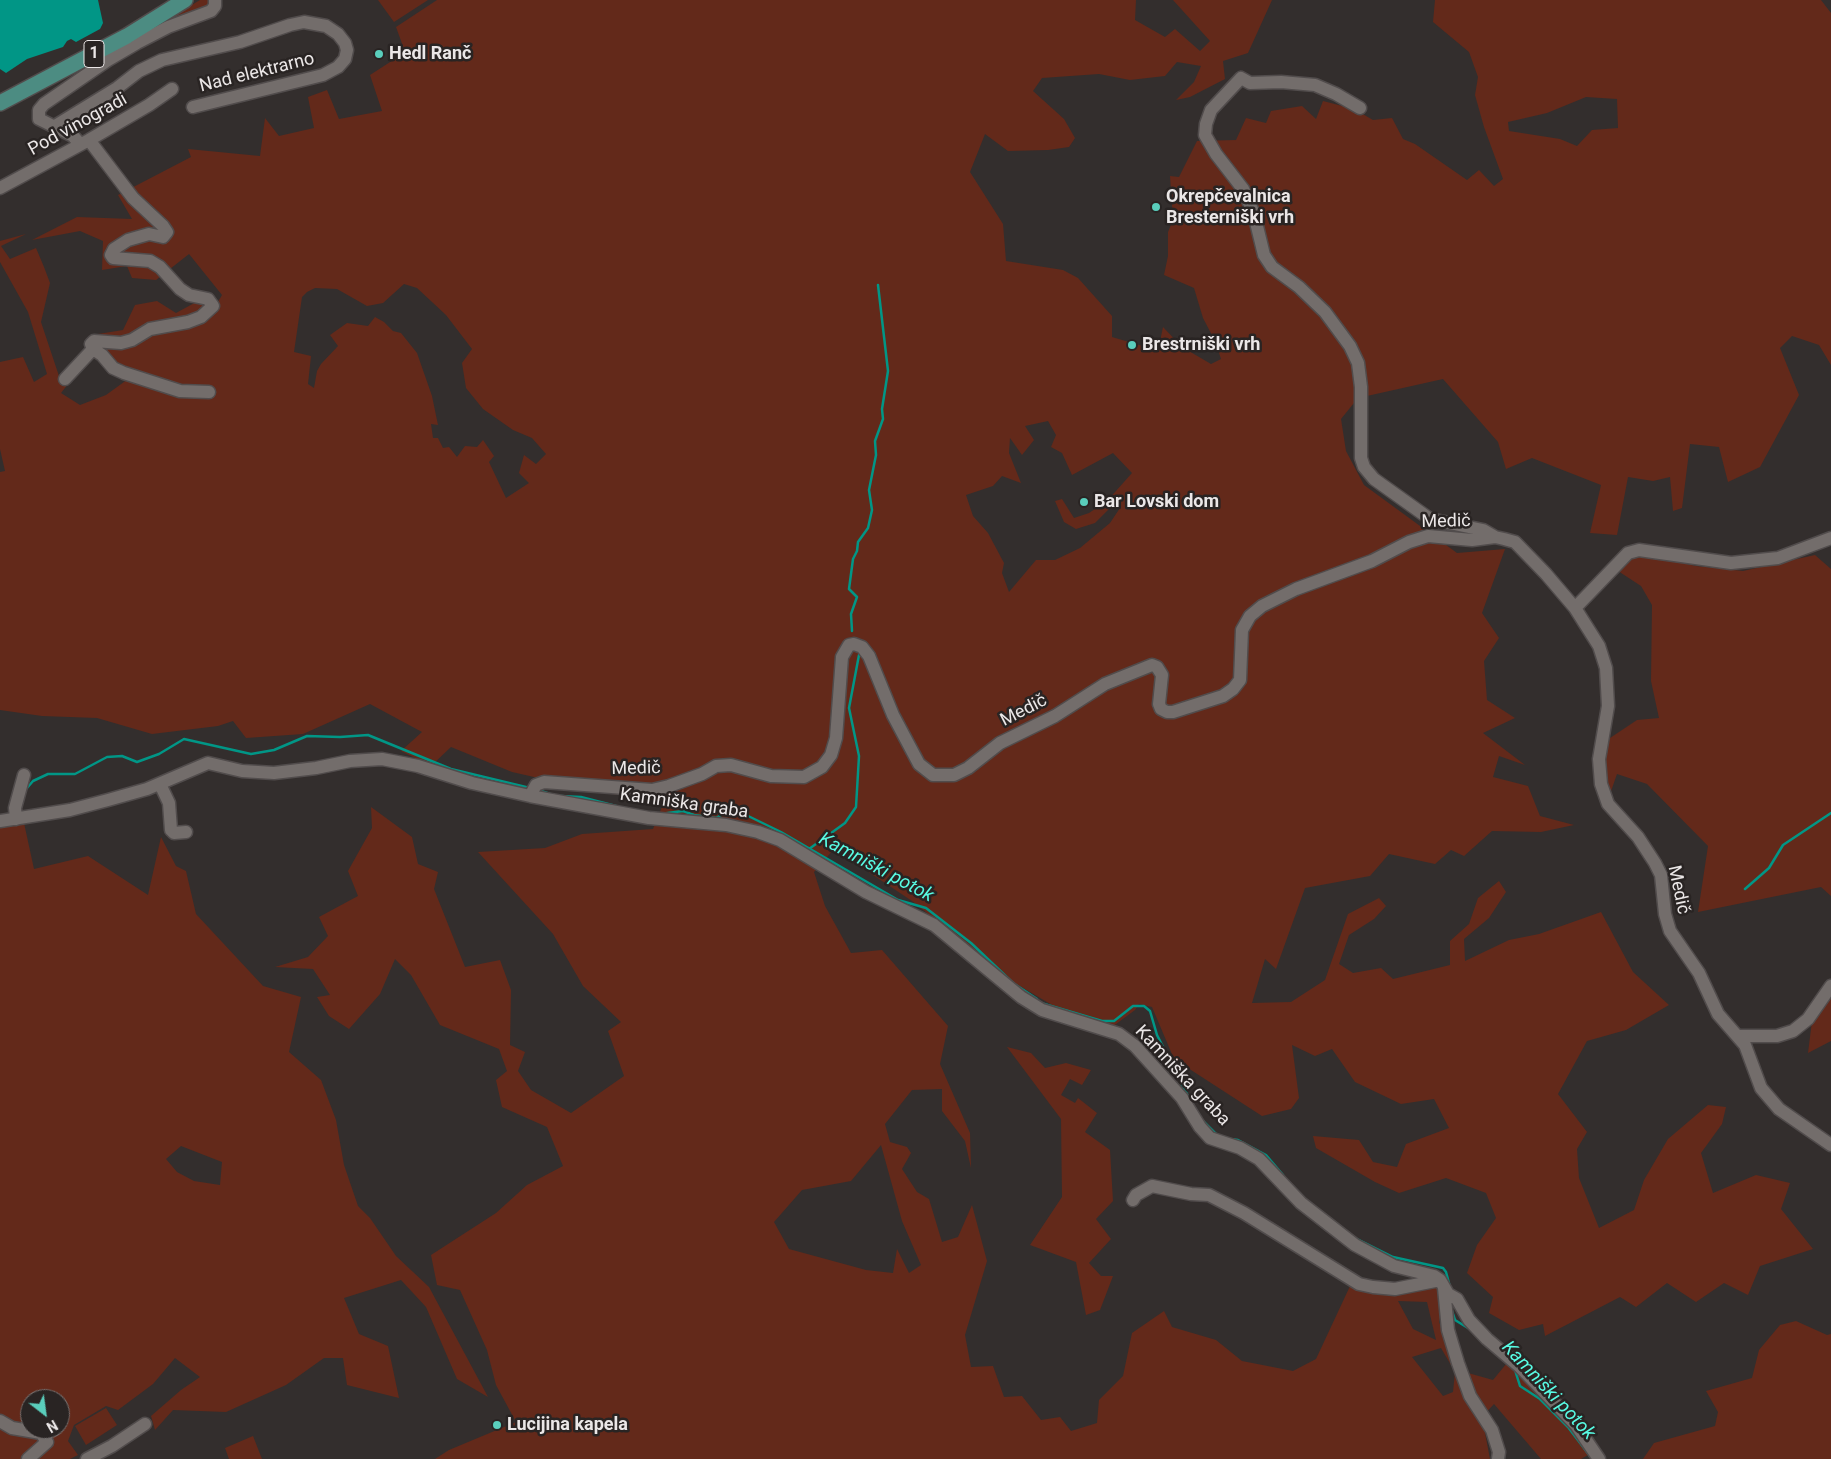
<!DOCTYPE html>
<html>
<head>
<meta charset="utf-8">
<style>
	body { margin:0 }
	#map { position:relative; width:1831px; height:1459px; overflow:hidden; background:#332e2d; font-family:Roboto,sans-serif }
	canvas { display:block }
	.north { position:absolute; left:20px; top:1389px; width:50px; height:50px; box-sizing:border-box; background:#292423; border:1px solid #777271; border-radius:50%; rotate:150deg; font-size:14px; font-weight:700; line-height:20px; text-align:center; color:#ebe7e7 }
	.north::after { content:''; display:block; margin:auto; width:18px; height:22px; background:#5acebc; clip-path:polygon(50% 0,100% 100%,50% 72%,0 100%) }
</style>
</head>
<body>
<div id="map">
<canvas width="1831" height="1459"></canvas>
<div class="north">N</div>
</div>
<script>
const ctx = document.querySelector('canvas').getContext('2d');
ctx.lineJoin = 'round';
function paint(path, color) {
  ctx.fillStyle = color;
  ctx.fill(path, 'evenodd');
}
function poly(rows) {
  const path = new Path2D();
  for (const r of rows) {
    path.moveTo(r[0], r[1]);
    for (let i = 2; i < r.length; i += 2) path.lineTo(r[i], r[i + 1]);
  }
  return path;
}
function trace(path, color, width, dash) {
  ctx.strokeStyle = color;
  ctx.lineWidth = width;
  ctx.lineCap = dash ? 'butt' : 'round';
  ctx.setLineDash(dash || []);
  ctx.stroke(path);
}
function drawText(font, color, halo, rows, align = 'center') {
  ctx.font = font + ' Roboto,sans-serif';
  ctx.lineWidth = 5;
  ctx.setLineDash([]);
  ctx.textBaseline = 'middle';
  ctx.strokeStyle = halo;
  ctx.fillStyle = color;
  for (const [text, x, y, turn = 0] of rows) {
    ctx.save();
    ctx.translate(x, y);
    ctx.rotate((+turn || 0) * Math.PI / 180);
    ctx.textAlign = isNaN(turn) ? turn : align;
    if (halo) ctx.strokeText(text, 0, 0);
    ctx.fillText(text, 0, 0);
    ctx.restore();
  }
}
paint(poly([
	[200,0,210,0,211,2,204,10,189,12,147,32],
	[378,0,428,0,394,22],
	[437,0,1136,0,1135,20,1165,37,1175,29,1200,51,1210,41,1173,0,1272,0,1248,53,1223,61,1225,79,1190,97,1176,100,1194,82,1201,66,1177,62,1165,76,1130,80,1099,74,1042,78,1033,91,1064,119,1075,138,1069,147,1048,150,1008,151,985,134,970,172,1003,224,1006,261,1063,270,1078,278,1112,316,1112,337,1146,347,1159,346,1163,327,1182,347,1211,364,1221,359,1215,341,1203,318,1194,288,1164,275,1168,256,1168,232,1173,220,1170,176,1179,177,1197,141,1236,140,1246,118,1266,123,1271,111,1302,106,1316,119,1323,101,1354,109,1373,120,1392,118,1403,139,1415,144,1467,180,1479,170,1494,186,1503,179,1484,127,1475,95,1478,77,1469,52,1433,22,1435,0,1821,0,1831,13,1831,365,1819,345,1792,336,1780,348,1799,395,1760,467,1728,482,1719,447,1690,444,1682,508,1673,511,1670,477,1653,481,1628,477,1617,535,1590,533,1601,485,1532,458,1506,469,1498,442,1443,379,1358,398,1341,419,1346,451,1364,485,1457,553,1505,549,1482,613,1499,638,1484,661,1487,700,1515,718,1483,733,1525,765,1499,756,1493,777,1528,786,1540,816,1574,825,1541,832,1492,831,1464,856,1451,850,1435,864,1389,854,1370,876,1305,888,1276,969,1265,959,1252,1003,1291,1002,1325,980,1348,914,1379,898,1386,906,1374,919,1349,935,1339,964,1353,973,1381,968,1393,979,1450,965,1450,941,1469,924,1478,898,1499,881,1506,892,1489,918,1464,939,1465,961,1509,940,1539,934,1601,912,1633,972,1669,1005,1626,1030,1587,1041,1558,1094,1587,1132,1577,1149,1579,1178,1599,1228,1634,1210,1644,1180,1668,1139,1708,1105,1726,1107,1722,1124,1701,1153,1713,1193,1756,1175,1790,1183,1781,1209,1813,1249,1760,1266,1748,1295,1724,1283,1696,1302,1667,1283,1636,1307,1620,1297,1545,1336,1543,1324,1519,1330,1489,1313,1493,1297,1467,1273,1477,1245,1496,1218,1486,1193,1446,1178,1399,1193,1375,1182,1316,1148,1313,1136,1359,1140,1373,1162,1397,1167,1406,1144,1449,1128,1434,1099,1401,1104,1355,1082,1332,1049,1315,1056,1292,1045,1299,1098,1291,1109,1262,1116,1174,1059,1152,1007,1139,1004,1135,1010,1112,1027,1052,1005,1013,982,912,901,834,849,814,872,825,906,851,953,882,950,948,1026,940,1064,970,1133,971,1168,965,1141,942,1111,942,1089,912,1090,885,1124,890,1142,907,1147,911,1153,902,1169,917,1192,929,1199,942,1242,958,1237,972,1205,987,1261,965,1335,971,1367,993,1366,1004,1397,1022,1396,1041,1420,1060,1417,1071,1431,1097,1423,1099,1400,1123,1376,1132,1333,1164,1311,1172,1327,1216,1340,1242,1361,1293,1371,1316,1359,1351,1284,1436,1284,1445,1300,1439,1322,1461,1371,1493,1380,1507,1363,1559,1412,1588,1455,1581,1459,1541,1459,1494,1404,1482,1417,1490,1459,435,1459,449,1450,516,1422,496,1385,487,1350,460,1290,437,1285,431,1255,496,1213,527,1185,563,1166,547,1127,502,1107,496,1080,507,1071,499,1049,440,1025,411,975,395,959,380,994,349,1029,329,1016,317,997,330,995,313,969,275,967,308,957,328,936,319,917,358,896,348,871,372,828,371,807,412,837,418,864,438,872,434,889,465,967,500,960,511,990,510,1045,525,1052,518,1071,531,1090,571,1113,624,1076,608,1031,621,1022,583,986,553,934,478,852,545,848,582,834,653,829,664,802,600,792,512,772,451,747,431,766,401,751,422,732,370,704,303,734,246,738,233,721,218,726,152,734,97,718,42,716,0,710,0,472,5,471,0,449,0,362,23,357,34,382,47,374,28,312,0,262,0,241,26,234,1,246,10,259,36,248,44,267,50,283,41,322,59,376,79,370,61,393,80,405,106,395,135,374,117,364,92,335,123,330,135,305,157,301,176,313,198,301,215,307,222,295,189,254,156,280,132,278,127,266,102,270,103,241,80,231,32,240,77,217,132,219,118,195,191,157,188,149,260,156,265,118,279,136,314,128,308,97,327,90,339,119,382,111,370,75,401,55,404,49,396,27],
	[1586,97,1617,99,1618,128,1592,130,1577,146,1560,139,1509,131,1508,122,1547,113],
	[404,284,417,288,446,315,472,349,462,363,466,388,483,409,513,430,532,438,546,454,536,464,524,455,519,473,529,483,506,498,489,462,494,456,483,440,477,447,465,446,457,457,449,447,443,448,438,438,433,438,431,424,438,425,432,396,417,353,401,333,393,331,384,322,375,317,368,326,347,323,330,335,338,346,321,364,317,371,314,388,308,384,311,356,294,352,302,297,307,292,315,288,337,289,367,306,383,303],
	[1048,421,1056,435,1051,447,1062,453,1072,475,1113,453,1132,473,1107,501,1089,513,1074,518,1062,499,1055,501,1064,522,1076,529,1095,523,1114,504,1120,508,1110,523,1080,548,1055,560,1036,560,1009,592,1002,573,1004,563,988,533,973,516,966,495,993,486,1002,476,1021,483,1009,453,1010,438,1022,455,1034,440,1025,426],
	[881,1145,902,1221,921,1265,909,1273,897,1249,893,1273,866,1270,789,1249,774,1222,802,1190,851,1181],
	[1398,1301,1427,1302,1436,1340,1413,1329],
	[1441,1348,1455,1372,1453,1392,1443,1396,1412,1357],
	[1641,554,1696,566,1743,571,1815,555,1831,569,1831,896,1821,887,1698,912,1708,846,1647,784,1617,774,1610,794,1603,761,1610,738,1637,720,1659,718,1651,681,1652,605,1641,586,1615,569],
	[24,823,34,869,88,856,148,895,161,837,176,866,186,871,196,914,263,986,301,997,289,1052,321,1080,336,1120,344,1165,358,1206,370,1218,396,1256,429,1287,488,1397,457,1379,426,1307,401,1280,344,1298,359,1334,388,1346,399,1398,347,1385,343,1358,324,1358,286,1385,226,1412,173,1410,155,1430,151,1416,181,1390,200,1377,175,1358,153,1384,118,1410,106,1406,74,1425,68,1441,78,1455,70,1459,0,1459,0,824],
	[181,1146,222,1162,220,1185,194,1181,177,1172,166,1159],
	[30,1399,60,1399,60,1429,30,1429],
	[1831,995,1831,1041,1808,1053,1812,1021],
	[1007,1047,1031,1053,1045,1068,1066,1063,1091,1070,1082,1085,1070,1079,1061,1095,1075,1103,1078,1098,1097,1113,1085,1132,1110,1150,1113,1201,1096,1219,1111,1239,1089,1263,1101,1276,1113,1276,1100,1310,1086,1315,1076,1262,1030,1245,1062,1197,1061,1119],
	[1796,1321,1827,1335,1831,1334,1831,1459,1643,1459,1654,1443,1715,1426,1718,1412,1706,1391,1752,1378,1759,1350,1780,1325],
	[106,1408,117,1425,86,1445,75,1426],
	[253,1436,262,1459,229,1459,225,1448]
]), '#63291a');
paint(poly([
	[0,0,98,0,103,23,100,29,76,42,71,39,67,41,63,47,27,59,6,73,0,69]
]), '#019686');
trace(poly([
	[852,631,851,614,857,597,849,589,853,559,857,551,858,542,868,528,872,510,869,490,876,455,875,441,883,419,882,409,888,371,878,285],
	[27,788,33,781,48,774,75,774,107,757,122,756,137,762,159,754,184,739,251,754,274,750,307,736,340,737,368,735,451,769,530,788],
	[538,790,550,794],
	[560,796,581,797,616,806],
	[660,814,683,811,694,815,716,818,730,810,740,812,781,832,898,900,926,908,971,943,1013,983,1037,999],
	[809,849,845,823,856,807,859,756,849,708,859,655],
	[1745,889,1769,868,1783,845,1831,813],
	[1041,1003,1102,1021,1114,1021,1133,1006,1144,1006,1150,1011,1157,1035,1189,1098],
	[1202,1120,1216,1134],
	[1230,1139,1238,1140,1266,1155,1283,1175],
	[1355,1238,1393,1257,1443,1268,1446,1272,1450,1287],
	[1452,1311,1455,1320,1468,1328],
	[1515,1370,1520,1386,1540,1399,1568,1427,1590,1456]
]), '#019686', 2.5);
const minor = poly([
	[1360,108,1336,94,1315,85,1281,82,1250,83,1241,78,1211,110,1206,124,1205,135,1216,154,1243,189,1254,214,1264,255,1272,267,1299,287,1325,312,1350,346,1358,363,1361,387,1361,458,1364,467,1374,479,1430,519,1483,530,1495,537],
	[55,126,117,88,139,71,162,60,240,42,290,25,304,22,326,26,338,34,345,43,347,50,345,59,338,67,323,75,193,107],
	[80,144,73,136,39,119,39,110,44,104,108,60,137,43,168,27,211,11,215,6,215,0],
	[0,188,89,140,149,105,172,89],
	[93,349,102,355,113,368,124,373,180,391,209,392],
	[65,379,93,349,91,344,94,341,121,343,132,340,150,329,188,322,201,317,213,306,208,299,189,295,180,289,160,267,150,261,113,258,111,255,114,249,128,240,149,234,163,237,167,232,163,226,133,198,89,140],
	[1575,608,1628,553,1639,550,1731,563,1778,558,1831,538],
	[160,784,169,803,171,830,174,833,186,832],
	[530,796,536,785,544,782,652,790,669,786,702,774,716,766,731,765,771,776,804,777,822,767,831,755,836,738,842,657,849,645,854,644,862,647,869,656,893,715,919,764,933,775,954,775,968,768,1000,743,1055,716,1105,684,1152,665,1157,667,1162,675,1159,704,1161,709,1167,712,1173,712,1223,696,1233,689,1240,680,1242,630,1250,616,1262,606,1296,589,1372,561,1409,542,1428,536,1472,540,1495,537,1504,539,1515,542,1546,574,1575,608,1599,646,1606,668,1608,706,1599,759,1601,784,1608,804,1638,837,1655,863,1661,875,1665,914,1670,931,1699,973,1718,1014,1745,1045,1761,1088,1779,1109,1831,1145],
	[16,819,15,808,24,775],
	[0,821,70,810,108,800,147,789,208,763,242,771,274,773,316,768,350,761,382,759,418,766,472,783,530,796,649,818,726,825,758,832,780,840,866,892,934,925,1021,997,1042,1010,1119,1034,1135,1046,1182,1098,1200,1127,1210,1138,1240,1148,1259,1159,1301,1203,1355,1245,1394,1266,1434,1276,1440,1280,1448,1294,1457,1299,1469,1320,1487,1339,1520,1367,1576,1425,1599,1459],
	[1739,1036,1777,1036,1793,1031,1808,1019,1831,986],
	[1133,1200,1136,1195,1152,1186,1191,1194,1209,1195,1244,1213,1359,1284,1373,1287,1395,1289,1440,1280],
	[1444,1288,1448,1330,1458,1363,1470,1396,1492,1430,1499,1452,1498,1459],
	[0,1421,12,1428,41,1433,47,1442,28,1459],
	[87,1459,112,1446,145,1424]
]);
const major = poly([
	[0,103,127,36,185,0]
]);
trace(minor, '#514c4c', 15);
trace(major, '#514c4c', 18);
trace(minor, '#736d6b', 12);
trace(major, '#4c8c82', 15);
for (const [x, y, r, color] of [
	[379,54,5,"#5acebc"],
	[1156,207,5,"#5acebc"],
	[1132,345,5,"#5acebc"],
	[1084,502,5,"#5acebc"],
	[497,1425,5,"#5acebc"]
]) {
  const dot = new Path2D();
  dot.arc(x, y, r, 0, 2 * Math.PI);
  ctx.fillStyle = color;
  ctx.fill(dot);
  trace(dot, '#292423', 2);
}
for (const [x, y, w] of [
	[94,54,20]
]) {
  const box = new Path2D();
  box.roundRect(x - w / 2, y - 13.5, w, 27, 4);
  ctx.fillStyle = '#292423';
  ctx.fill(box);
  trace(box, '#ebe7e7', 1);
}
drawText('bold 16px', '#ebe7e7', null, [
	["1",94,54]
]);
drawText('bold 18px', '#ebe7e7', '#292423', [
	["Hedl Ranč",389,54],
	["Okrepčevalnica",1166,197],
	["Bresterniški vrh",1166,218],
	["Brestrniški vrh",1142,345],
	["Bar Lovski dom",1094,502],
	["Lucijina kapela",507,1425]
], 'left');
drawText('18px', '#ebe7e7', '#292423', [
	["Nad elektrarno",257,73,-14],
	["Pod vinogradi",78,125,-29],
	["Medič",1446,522,-1],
	["Medič",1024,711,-27],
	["Medič",636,769,-1],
	["Kamniška graba",684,804,8],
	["Medič",1678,890,78],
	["Kamniška graba",1182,1076,47]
]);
drawText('italic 19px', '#58fbe4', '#292423', [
	["Kamniški potok",876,868,28],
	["Kamniški potok",1548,1391,47]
]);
</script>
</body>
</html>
